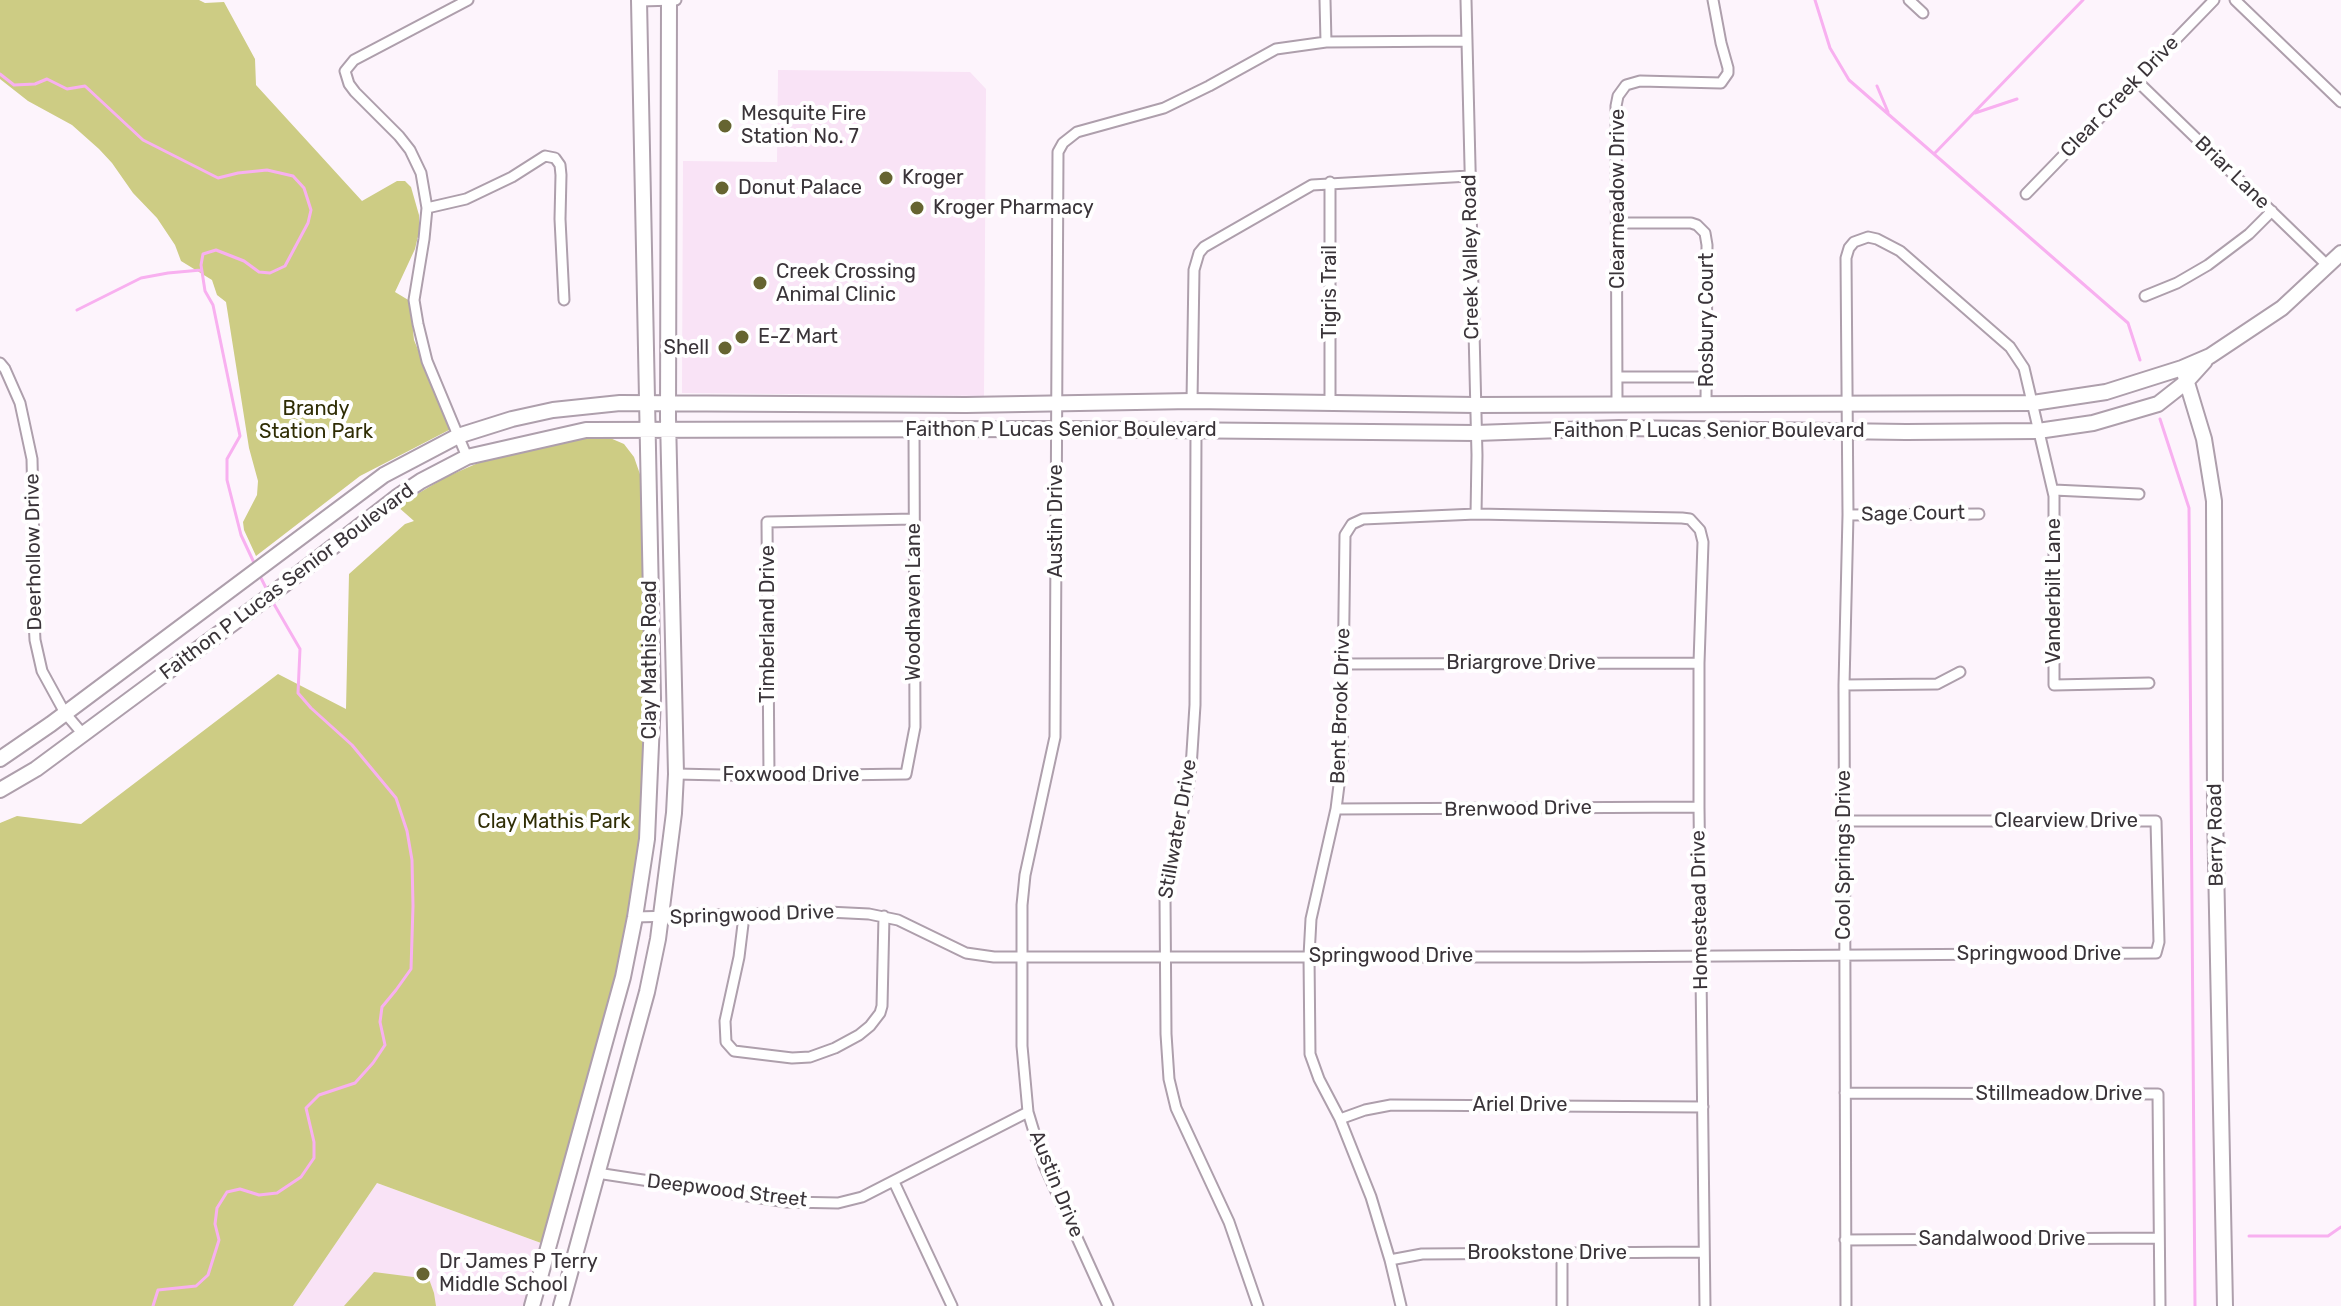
<!DOCTYPE html>
<html>
<head>
<meta charset="utf-8">
<style>
	body { margin:0 }
	canvas { display:block; background:#fdf4fc }
</style>
</head>
<body>
<canvas width="2341" height="1306"></canvas>
<script>
const ctx = document.querySelector('canvas').getContext('2d');
ctx.lineJoin = 'round';
function paint(path, color) {
  ctx.fillStyle = color;
  ctx.fill(path, 'evenodd');
}
function poly(rows) {
  const path = new Path2D();
  for (const r of rows) {
    path.moveTo(r[0], r[1]);
    for (let i = 2; i < r.length; i += 2) path.lineTo(r[i], r[i + 1]);
  }
  return path;
}
function trace(path, color, width, dash) {
  ctx.strokeStyle = color;
  ctx.lineWidth = width;
  ctx.lineCap = dash ? 'butt' : 'round';
  ctx.setLineDash(dash || []);
  ctx.stroke(path);
}
function drawText(font, color, halo, rows, align = 'center') {
  ctx.font = font + ' Rubik,sans-serif';
  ctx.lineWidth = 8;
  ctx.setLineDash([]);
  ctx.textBaseline = 'middle';
  ctx.strokeStyle = halo;
  ctx.fillStyle = color;
  for (const [text, x, y, turn = 0] of rows) {
    ctx.save();
    ctx.translate(x, y);
    ctx.rotate((+turn || 0) * Math.PI / 180);
    ctx.textAlign = isNaN(turn) ? turn : align;
    if (halo) ctx.strokeText(text, 0, 0);
    ctx.fillText(text, 0, 0);
    ctx.restore();
  }
}
paint(poly([
	[778,70,970,72,986,89,984,396,682,393,683,161,777,162],
	[377,1183,541,1243,524,1306,293,1306]
]), '#f9e3f6');
paint(poly([
	[0,0,199,0,205,3,224,2,255,59,256,85,362,201,397,181,405,181,411,187,419,215,419,232,415,249,395,292,410,301,414,340,451,429,360,476,256,556,244,530,243,522,257,495,258,481,249,448,226,302,217,295,212,280,181,261,175,245,157,218,133,193,112,163,99,149,72,125,28,101,0,79],
	[603,435,624,444,634,457,642,480,646,728,642,835,633,908,582,1117,541,1243,377,1183,293,1306,0,1306,0,823,17,816,81,824,278,674,346,709,349,574,405,524,414,521,397,506,446,477,494,456,560,440],
	[374,1272,429,1279,434,1293,436,1306,344,1306]
]), '#cdcc84');
trace(poly([
	[1815,0,1830,48,1849,80,2128,323,2140,360],
	[0,74,14,85,35,84,47,79,67,89,85,86,143,140,218,178,238,173,267,170,293,176,304,188,311,210,308,223,285,266,270,273,259,272,244,261,216,250,203,254,201,265,205,291,213,305,240,436,227,459,227,480,241,535,256,567],
	[1877,86,1888,112],
	[1975,113,2017,99],
	[1934,154,2083,0],
	[77,310,141,278,168,273,201,270],
	[2160,419,2189,508,2195,1306],
	[259,574,268,592],
	[2249,1236,2328,1236,2341,1227],
	[153,1306,158,1290,196,1286,208,1275,219,1240,215,1224,217,1208,227,1192,240,1189,259,1195,277,1193,301,1177,314,1158,314,1142,306,1108,319,1095,355,1083,373,1063,385,1045,380,1022,382,1007,396,990,411,969,413,906,412,860,407,831,396,798,352,745,311,708,298,693,300,649,271,599]
]), '#f8b0f0', 3);
const street = poly([
	[1325,0,1326,42],
	[1466,0,1477,455,1476,514],
	[1909,0,1923,13],
	[2235,0,2341,102],
	[640,1,676,0],
	[2136,80,2328,266],
	[1330,182,1330,402],
	[2026,194,2214,0],
	[427,208,466,199,512,177,545,156,555,158,560,165,561,175,560,219,564,300],
	[1617,223,1691,223,1697,225,1705,233,1707,245,1706,403],
	[2145,296,2177,283,2208,265,2249,234,2272,211],
	[0,363,5,369,20,403,32,459,35,594,34,620,35,640,42,671,65,713,82,733],
	[1618,377,1706,377],
	[1192,401,1194,270,1199,253,1204,247,1312,185,1469,176],
	[1617,403,1616,106,1618,96,1626,85,1640,81,1721,83,1728,73,1728,68,1721,43,1713,0],
	[1196,430,1195,705,1191,768,1186,799,1173,850,1165,896,1166,1034,1169,1079,1176,1108,1229,1222,1258,1306],
	[467,457,427,361,418,324,414,300,424,239,427,208,421,173,410,150,399,136,355,92,349,84,345,71,354,60,468,0],
	[2054,490,2139,494],
	[1848,515,1979,514],
	[1343,664,1699,663],
	[1844,685,1937,684,1960,672],
	[676,774,769,776,906,774,915,727,914,429],
	[769,776,767,522,914,519],
	[1336,809,1699,807],
	[744,916,739,957,725,1021,726,1042,734,1051,792,1058,810,1057,835,1048,859,1035,870,1026,880,1013,882,1006,884,916],
	[635,917,828,912,869,914,898,920,966,953,994,957,1580,957,2156,953,2159,942,2156,821,1844,821],
	[1845,1093,2158,1094,2160,1306],
	[1340,1119,1365,1110,1391,1105,1703,1107],
	[597,1173,787,1202,838,1203,862,1197,1028,1112],
	[894,1182,952,1306],
	[1845,1240,2159,1238],
	[1562,1253,1562,1306],
	[1390,1260,1422,1254,1704,1252],
	[1108,1306,1044,1165,1028,1112,1022,1046,1022,905,1025,875,1055,737,1058,152,1063,143,1077,132,1164,108,1209,86,1276,49,1326,42,1466,41],
	[1401,1306,1390,1260,1371,1197,1340,1119,1319,1079,1310,1054,1309,956,1311,919,1336,809,1342,761,1345,535,1352,524,1363,519,1476,514,1682,518,1690,519,1700,530,1703,542,1699,663,1699,807,1705,1306],
	[1846,1306,1844,685,1848,515,1846,258,1849,248,1854,242,1868,237,1877,239,1900,251,2010,347,2024,368,2054,496,2054,685,2149,683]
]);
const secondary = poly([
	[2185,376,2204,439,2214,501,2215,813,2225,1306],
	[0,759,51,724,384,475,458,436,512,419,553,410,620,403,966,405,1192,401,1475,405,2033,403,2106,392,2182,368,2210,356,2282,308,2341,253],
	[0,790,36,769,267,598,397,497,421,481,467,457,586,430,1057,429,1476,433,1619,428,1906,432,2038,431,2093,423,2158,404,2186,382,2205,361],
	[532,1306,623,977,635,917,647,839,653,698,639,0],
	[561,1306,647,992,658,939,674,813,676,774,668,418,669,0]
]);
trace(street, '#ae9fac', 13);
trace(secondary, '#ae9fac', 18);
trace(street, '#fff', 9);
trace(secondary, '#fff', 14);
for (const [x, y, r, color] of [
	[725,126,8,"#666431"],
	[886,178,8,"#666431"],
	[722,188,8,"#666431"],
	[917,208,8,"#666431"],
	[760,283,8,"#666431"],
	[742,337,8,"#666431"],
	[725,348,8,"#666431"],
	[423,1274,8,"#666431"]
]) {
  const dot = new Path2D();
  dot.arc(x, y, r, 0, 2 * Math.PI);
  ctx.fillStyle = color;
  ctx.fill(dot);
  trace(dot, '#fff', 3);
}
drawText('20px', '#3a3439', '#fff', [
	["Clear Creek Drive",2120,97,-46],
	["Briar Lane",2232,173,44],
	["Clearmeadow Drive",1618,199,-90],
	["Creek Valley Road",1471,257,-91],
	["Tigris Trail",1330,292,-90],
	["Rosbury Court",1707,320,-90],
	["Faithon P Lucas Senior Boulevard",1061,430],
	["Faithon P Lucas Senior Boulevard",1709,431],
	["Sage Court",1913,514,-1],
	["Austin Drive",1056,521,-90],
	["Deerhollow Drive",34,552,-91],
	["Faithon P Lucas Senior Boulevard",287,582,-37],
	["Vanderbilt Lane",2054,591,-90],
	["Woodhaven Lane",914,602,-90],
	["Timberland Drive",768,624,-90],
	["Clay Mathis Road",650,660,-90],
	["Briargrove Drive",1521,663],
	["Bent Brook Drive",1341,706,-88],
	["Foxwood Drive",791,775],
	["Brenwood Drive",1518,809,-1],
	["Clearview Drive",2066,821],
	["Stillwater Drive",1178,829,-80],
	["Berry Road",2216,835,-91],
	["Cool Springs Drive",1844,855,-90],
	["Homestead Drive",1700,910,-91],
	["Springwood Drive",752,915,-2],
	["Springwood Drive",2039,954],
	["Springwood Drive",1391,956],
	["Stillmeadow Drive",2059,1094],
	["Ariel Drive",1520,1105],
	["Austin Drive",1056,1184,68],
	["Deepwood Street",727,1191,7],
	["Sandalwood Drive",2002,1239],
	["Brookstone Drive",1547,1253]
]);
drawText('20px', '#3a3439', '#fff', [
	["Mesquite Fire",741,114],
	["Station No. 7",741,137],
	["Kroger",902,178],
	["Donut Palace",738,188],
	["Kroger Pharmacy",933,208],
	["Creek Crossing",776,272],
	["Animal Clinic",776,295],
	["E-Z Mart",758,337],
	["Shell",709,348,"right"],
	["Dr James P Terry",439,1262],
	["Middle School",439,1285]
], 'left');
drawText('20px', '#2f2d04', '#fff', [
	["Brandy",316,409],
	["Station Park",316,432],
	["Clay Mathis Park",554,822]
]);
</script>
</body>
</html>
